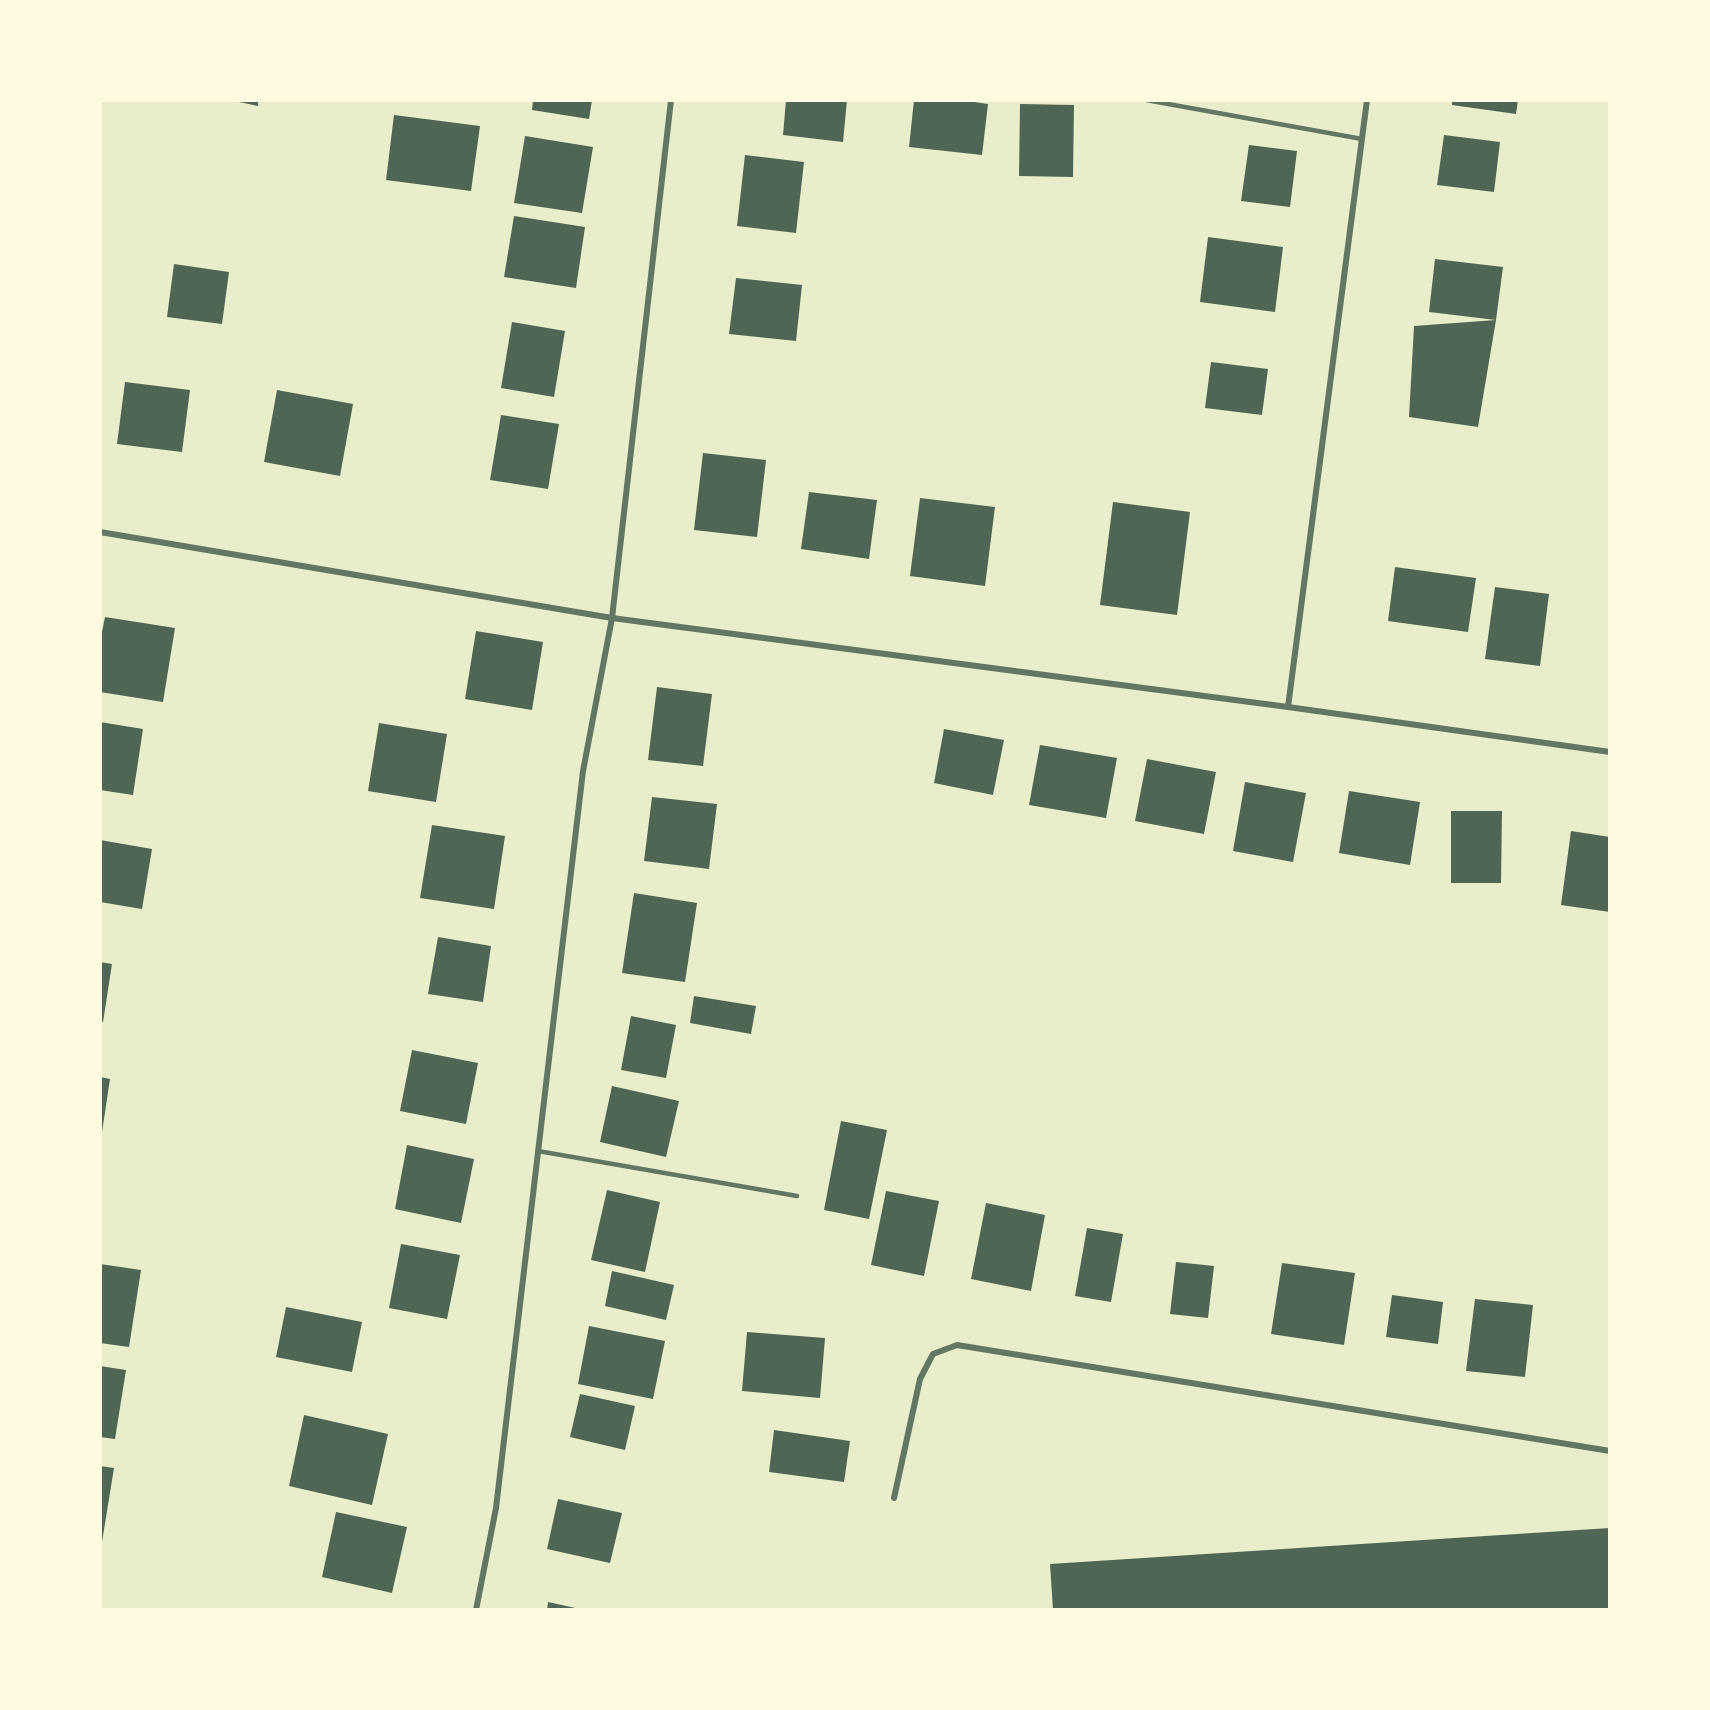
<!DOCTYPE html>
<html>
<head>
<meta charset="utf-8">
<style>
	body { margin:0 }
	#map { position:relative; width:1710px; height:1710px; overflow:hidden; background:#e9edc9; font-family:Ubuntu,sans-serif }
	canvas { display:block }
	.frame { position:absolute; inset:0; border:102px solid #fefae0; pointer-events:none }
</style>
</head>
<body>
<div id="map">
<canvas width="1710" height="1710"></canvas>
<div class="frame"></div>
</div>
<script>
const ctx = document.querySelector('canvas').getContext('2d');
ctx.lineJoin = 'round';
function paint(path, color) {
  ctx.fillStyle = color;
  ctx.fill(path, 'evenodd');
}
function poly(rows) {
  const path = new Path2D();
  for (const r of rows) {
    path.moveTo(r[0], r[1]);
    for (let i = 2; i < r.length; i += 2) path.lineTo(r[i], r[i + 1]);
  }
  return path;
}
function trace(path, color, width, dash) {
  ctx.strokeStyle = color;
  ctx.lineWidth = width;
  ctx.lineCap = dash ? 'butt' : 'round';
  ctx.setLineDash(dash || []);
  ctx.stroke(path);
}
paint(poly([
	[230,100,258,100,258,106],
	[533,100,592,100,589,119,532,110],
	[786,100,847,100,843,142,783,135],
	[914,100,961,100,988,104,982,155,909,147],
	[1452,100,1518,100,1516,114,1452,105],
	[1020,104,1074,105,1073,177,1019,176],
	[394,115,480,126,471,191,386,180],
	[1444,135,1500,142,1494,192,1437,185],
	[525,136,593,147,582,213,514,203],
	[1249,145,1297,151,1290,207,1241,201],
	[745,155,804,162,796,233,737,226],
	[514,216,585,227,576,288,504,277],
	[1208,237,1283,247,1275,312,1200,302],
	[1435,259,1503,267,1496,320,1429,312],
	[174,264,229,272,222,324,167,317],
	[736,278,802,285,796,341,729,334],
	[1496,320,1478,427,1409,417,1414,326],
	[512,322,565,331,554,397,501,388],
	[1211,362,1268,369,1262,415,1205,408],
	[125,382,190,390,182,452,117,444],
	[277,390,353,404,340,476,264,462],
	[501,415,559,424,548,489,490,480],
	[703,453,766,460,757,537,694,530],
	[809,492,877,500,869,559,801,549],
	[920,498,995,507,985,586,910,576],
	[1113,502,1190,512,1177,615,1100,605],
	[1395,567,1476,578,1468,632,1388,621],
	[1495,587,1549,594,1540,666,1485,659],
	[105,617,175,628,163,702,100,692,100,642],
	[476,631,543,642,532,710,465,699],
	[657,687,712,694,703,766,648,760],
	[100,722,143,729,133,795,100,790],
	[379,723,447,734,436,802,368,791],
	[944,729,1004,740,993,795,934,783],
	[1040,745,1117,758,1106,818,1029,805],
	[1147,759,1216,772,1204,834,1135,821],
	[1245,782,1306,793,1293,862,1233,851],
	[1349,791,1420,802,1410,865,1339,853],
	[652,797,717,804,709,869,644,861],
	[1451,811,1502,811,1501,883,1451,883],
	[432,825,505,836,494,909,420,898],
	[1571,831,1610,837,1610,912,1561,905],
	[100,840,152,849,142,909,100,902],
	[634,893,697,903,685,982,622,973],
	[438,937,491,946,483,1002,428,994],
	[100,962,112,964,103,1022,100,1021],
	[694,996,756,1006,751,1034,690,1023],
	[631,1016,676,1025,666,1078,621,1070],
	[412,1050,478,1063,466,1124,400,1111],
	[100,1077,110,1079,102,1132,100,1132],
	[612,1086,679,1101,666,1157,600,1142],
	[841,1121,887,1130,869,1219,824,1210],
	[407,1145,474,1159,461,1223,395,1209],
	[607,1190,660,1202,645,1272,591,1260],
	[886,1191,939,1201,924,1276,871,1265],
	[986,1203,1045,1215,1031,1291,971,1279],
	[1087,1228,1123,1234,1111,1302,1075,1296],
	[401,1244,460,1255,447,1319,389,1308],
	[1176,1262,1214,1266,1208,1318,1170,1314],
	[1282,1263,1355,1273,1344,1345,1271,1334],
	[100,1264,141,1270,129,1347,100,1343],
	[612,1271,674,1285,666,1320,605,1306],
	[1392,1295,1443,1302,1438,1344,1386,1337],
	[1475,1299,1533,1305,1525,1377,1466,1371],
	[286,1307,362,1322,352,1372,276,1357],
	[589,1326,665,1341,653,1399,578,1384],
	[747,1332,825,1338,820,1398,742,1391],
	[100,1366,126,1370,115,1439,100,1437],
	[580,1394,635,1406,625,1450,570,1437],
	[304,1415,388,1434,372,1505,289,1486],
	[774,1430,850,1441,844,1482,769,1472],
	[100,1466,114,1468,102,1542,100,1542],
	[558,1499,622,1513,610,1563,547,1549],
	[336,1512,407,1527,392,1593,322,1577],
	[1610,1528,1610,1610,1053,1610,1050,1564],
	[548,1602,580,1609,579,1610,547,1610]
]), '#4f6655');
trace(poly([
	[1146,100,1362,139],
	[538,1151,797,1196]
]), '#617663', 4.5);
trace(poly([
	[100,532,612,618,1288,707,1610,752],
	[1288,707,1367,100],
	[894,1498,920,1379,933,1354,957,1345,1610,1451],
	[476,1610,496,1508,583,771,612,618,671,100]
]), '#617663', 6);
</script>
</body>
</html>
